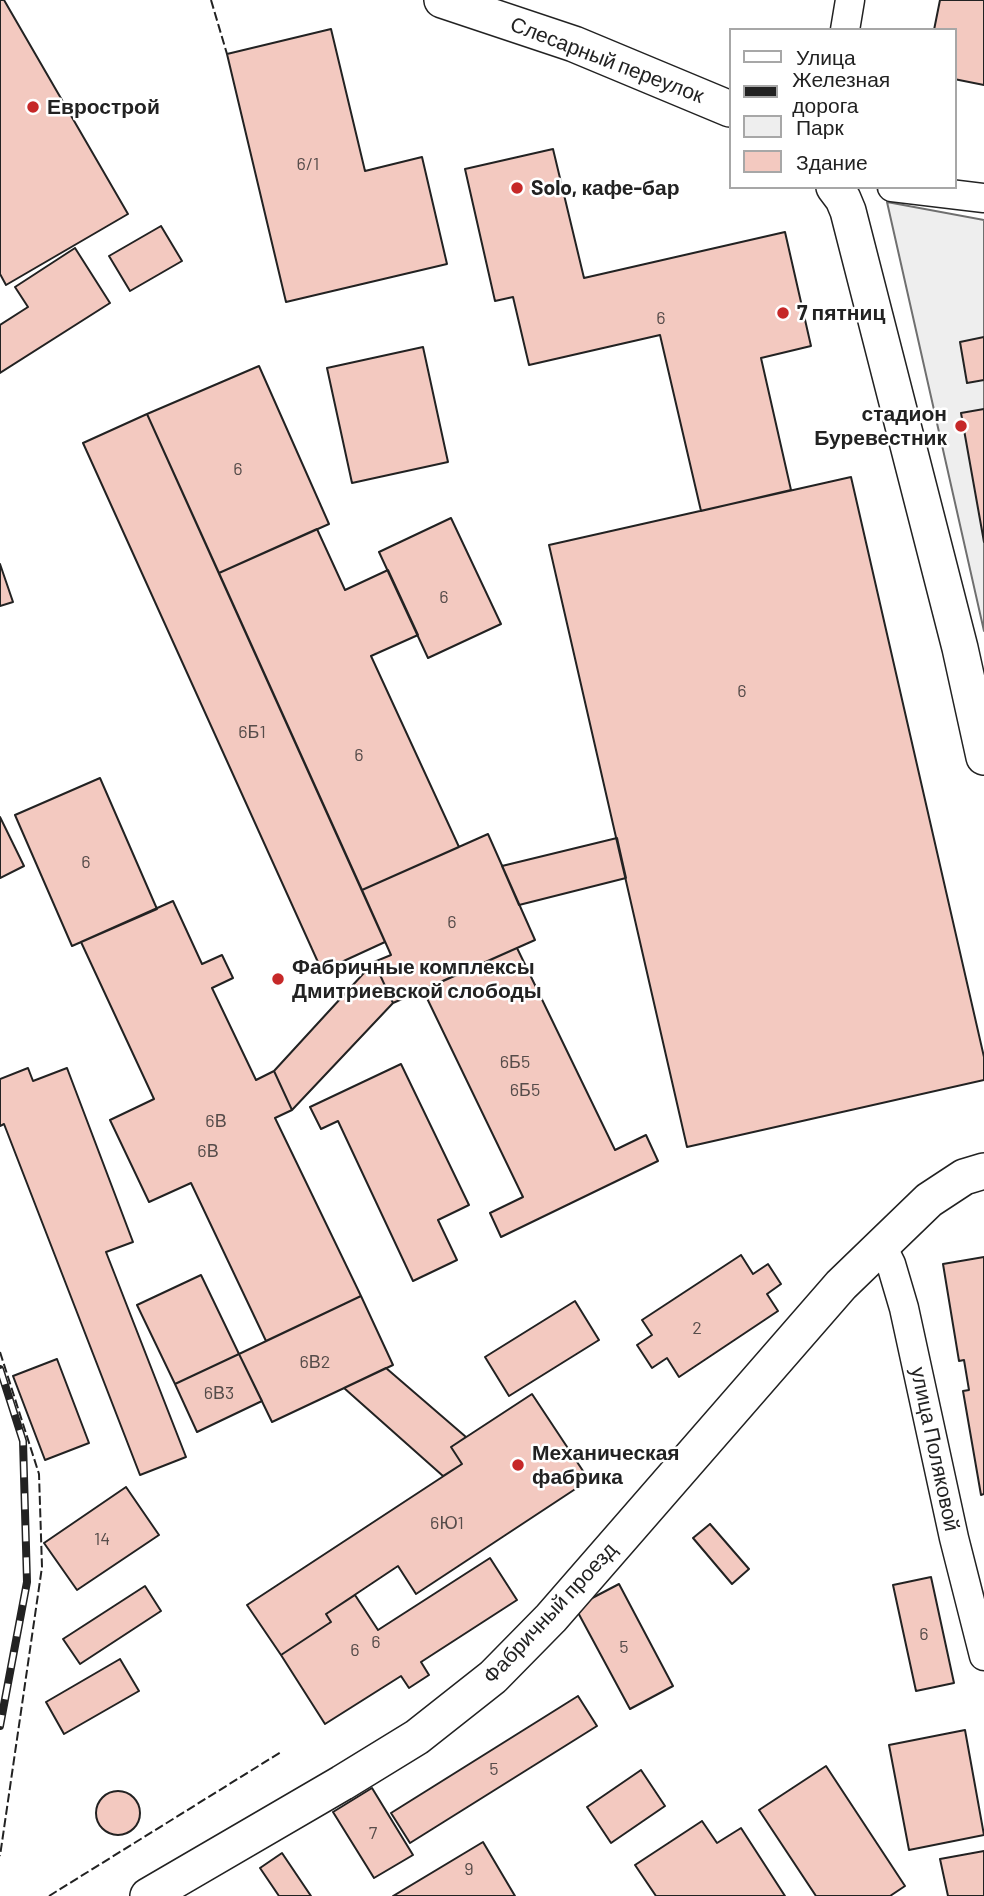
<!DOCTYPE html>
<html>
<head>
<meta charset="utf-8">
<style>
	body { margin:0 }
	#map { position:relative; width:984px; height:1896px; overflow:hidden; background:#fff; font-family:Barlow,sans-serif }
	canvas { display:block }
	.legend { position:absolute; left:729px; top:28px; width:228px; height:161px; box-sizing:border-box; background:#fff; border:2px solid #a7a7a7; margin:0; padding:9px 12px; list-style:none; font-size:21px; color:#222 }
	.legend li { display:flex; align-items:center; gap:14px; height:35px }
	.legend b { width:35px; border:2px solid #a7a7a7 }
</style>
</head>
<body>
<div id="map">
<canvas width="984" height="1896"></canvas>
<ul class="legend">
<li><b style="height:9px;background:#fff"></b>Улица</li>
<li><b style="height:9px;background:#222"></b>Железная дорога</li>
<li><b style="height:19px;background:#eee"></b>Парк</li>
<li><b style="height:19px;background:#f3c9c0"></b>Здание</li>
</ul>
</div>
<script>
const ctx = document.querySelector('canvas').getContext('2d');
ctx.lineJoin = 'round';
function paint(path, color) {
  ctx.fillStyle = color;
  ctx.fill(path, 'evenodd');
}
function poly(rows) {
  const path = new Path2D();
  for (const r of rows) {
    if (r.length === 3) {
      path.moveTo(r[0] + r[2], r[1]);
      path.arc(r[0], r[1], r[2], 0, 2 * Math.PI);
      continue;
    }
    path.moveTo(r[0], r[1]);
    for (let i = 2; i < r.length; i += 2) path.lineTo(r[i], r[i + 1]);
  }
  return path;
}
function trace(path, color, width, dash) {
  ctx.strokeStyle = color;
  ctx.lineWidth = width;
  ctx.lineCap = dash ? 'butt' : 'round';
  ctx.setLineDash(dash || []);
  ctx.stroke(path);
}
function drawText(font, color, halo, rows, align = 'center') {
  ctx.font = font + ' Barlow,sans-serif';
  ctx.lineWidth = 5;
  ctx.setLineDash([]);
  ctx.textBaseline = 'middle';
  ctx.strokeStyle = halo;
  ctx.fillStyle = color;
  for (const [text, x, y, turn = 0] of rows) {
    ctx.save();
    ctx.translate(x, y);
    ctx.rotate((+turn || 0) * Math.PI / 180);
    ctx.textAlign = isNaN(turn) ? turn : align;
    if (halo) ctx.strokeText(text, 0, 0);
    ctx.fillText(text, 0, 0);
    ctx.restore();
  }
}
const green = poly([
	[887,202,984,220,984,631,887,202]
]);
paint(green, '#eee');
trace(green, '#6f6f6f', 2);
const building = poly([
	[0,0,4,0,128,214,6,285,0,274,0,0],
	[940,0,984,0,984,85,954,79,954,30,934,30,940,0],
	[331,29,365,171,422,157,447,264,286,302,227,54,331,29],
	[553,149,584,278,785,232,811,346,761,358,791,490,701,511,660,335,529,365,513,297,495,301,465,169,553,149],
	[161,226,182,261,130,291,109,256,161,226],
	[75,248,110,303,0,373,0,325,28,307,15,287,75,248],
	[984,337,984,380,967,383,960,342,984,337],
	[423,347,448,462,352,483,327,368,423,347],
	[259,366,329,524,219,573,147,414,259,366],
	[984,409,984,542,961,413,984,409],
	[147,414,385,942,322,971,83,443,147,414],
	[851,477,984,1057,984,1080,687,1147,549,545,851,477],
	[451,518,501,624,428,658,379,552,451,518],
	[317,529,345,590,388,570,418,635,371,656,459,847,362,890,219,573,317,529],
	[0,564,13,602,0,606,0,564],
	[100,778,157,909,72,946,15,815,100,778],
	[0,817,24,866,0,878,0,817],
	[488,834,535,940,393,1003,374,962,391,955,362,890,488,834],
	[617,838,626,878,519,905,502,866,617,838],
	[173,901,202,964,222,955,233,978,212,988,256,1080,274,1071,292,1110,275,1118,361,1296,266,1341,191,1183,149,1202,110,1120,154,1099,81,942,173,901],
	[517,948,615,1150,646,1135,658,1161,501,1237,490,1213,523,1197,423,990,517,948],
	[374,962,393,1003,292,1110,274,1071,374,962],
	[401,1064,469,1205,438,1220,457,1260,413,1281,338,1121,321,1129,310,1107,401,1064],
	[28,1068,33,1081,67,1068,133,1242,106,1252,186,1457,140,1475,4,1124,0,1126,0,1079,28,1068],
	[741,1255,753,1274,768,1264,781,1284,767,1294,778,1311,679,1377,667,1358,652,1368,637,1345,652,1335,642,1320,741,1255],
	[984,1257,984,1494,981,1495,963,1391,969,1390,964,1360,959,1361,943,1264,984,1257],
	[201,1275,239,1354,175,1384,137,1305,201,1275],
	[361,1296,393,1365,272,1422,239,1354,361,1296],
	[575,1301,599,1340,509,1396,485,1357,575,1301],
	[239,1354,262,1401,197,1432,175,1384,239,1354],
	[57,1359,89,1443,45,1460,13,1376,57,1359],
	[386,1368,466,1437,451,1447,462,1464,443,1476,344,1388,386,1368],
	[532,1394,589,1480,416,1594,398,1566,326,1614,331,1622,281,1655,247,1605,462,1464,451,1447,532,1394],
	[126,1487,159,1535,77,1590,44,1543,126,1487],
	[710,1524,749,1569,732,1584,693,1538,710,1524],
	[490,1558,517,1600,421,1662,429,1675,409,1688,401,1676,325,1724,281,1655,331,1622,326,1614,355,1595,378,1630,490,1558],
	[931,1577,954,1683,916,1691,893,1585,931,1577],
	[619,1584,673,1686,630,1709,575,1607,619,1584],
	[145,1586,161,1611,80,1664,63,1639,145,1586],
	[120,1659,139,1691,64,1734,46,1702,120,1659],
	[578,1696,597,1726,410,1843,391,1813,578,1696],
	[965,1730,984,1835,909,1850,889,1745,965,1730],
	[826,1766,905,1886,890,1896,816,1896,759,1810,826,1766],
	[641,1770,665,1806,611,1843,587,1807,641,1770],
	[372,1788,413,1855,374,1878,333,1812,372,1788],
	[118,1813,22],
	[702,1821,717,1843,741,1828,785,1896,656,1896,635,1865,702,1821],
	[483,1842,515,1896,393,1896,483,1842],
	[984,1851,984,1896,948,1896,940,1859,984,1851],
	[282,1853,311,1896,279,1896,260,1868,282,1853]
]);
paint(building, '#f3c9c0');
trace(building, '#222', 2);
const minor = poly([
	[845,30,850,0],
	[892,187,984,198],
	[881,1244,891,1264,904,1308,954,1538,984,1656]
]);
const major = poly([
	[442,0,574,44,730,109],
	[834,187,843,199,848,211,960,648,984,757],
	[148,1896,342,1783,417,1737,493,1677,551,1618,841,1285,929,1200,964,1177,984,1171]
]);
trace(minor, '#222', 31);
trace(major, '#222', 38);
trace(minor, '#fff', 28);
trace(major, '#fff', 35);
const rail = poly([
	[0,1369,23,1441,27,1582,0,1726]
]);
trace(rail, '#222', 8);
trace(rail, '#fff', 5, [16]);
trace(poly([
	[211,0,227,54],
	[0,1352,39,1474,42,1567,0,1856],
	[49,1896,281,1752]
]), '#222', 2, [9, 3.5]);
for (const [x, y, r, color] of [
	[33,107,7,"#c62828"],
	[517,188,7,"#c62828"],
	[783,313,7,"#c62828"],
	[961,426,7,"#c62828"],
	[278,979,7,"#c62828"],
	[518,1465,7,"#c62828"]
]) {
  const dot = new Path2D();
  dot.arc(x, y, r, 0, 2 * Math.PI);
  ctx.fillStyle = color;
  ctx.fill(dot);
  trace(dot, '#fff', 2.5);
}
drawText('18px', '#564c4a', null, [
	["6/1",308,164],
	["6",661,318],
	["6",238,469],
	["6",444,597],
	["6",742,691],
	["6Б1",252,732],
	["6",359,755],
	["6",86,862],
	["6",452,922],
	["6Б5",515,1062],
	["6Б5",525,1090],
	["6В",216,1121],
	["6В",208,1151],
	["2",697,1328],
	["6В2",315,1362],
	["6В3",219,1393],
	["6Ю1",447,1523],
	["14",102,1539],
	["6",924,1634],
	["6",376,1642],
	["5",624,1647],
	["6",355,1650],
	["5",494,1769],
	["7",373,1833],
	["9",469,1869]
]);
drawText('21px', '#222', '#fff', [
	["Слесарный переулок",607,60,21],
	["улица Поляковой",935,1449,78],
	["Фабричный проезд",550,1613,-47]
]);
drawText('bold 21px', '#222', '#fff', [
	["Еврострой",47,107],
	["Solo, кафе-бар",531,188],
	["7 пятниц",797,313],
	["стадион",947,414,"right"],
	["Буревестник",947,438,"right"],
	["Фабричные комплексы",292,967],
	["Дмитриевской слободы",292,991],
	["Механическая",532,1453],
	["фабрика",532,1477]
], 'left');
</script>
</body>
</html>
